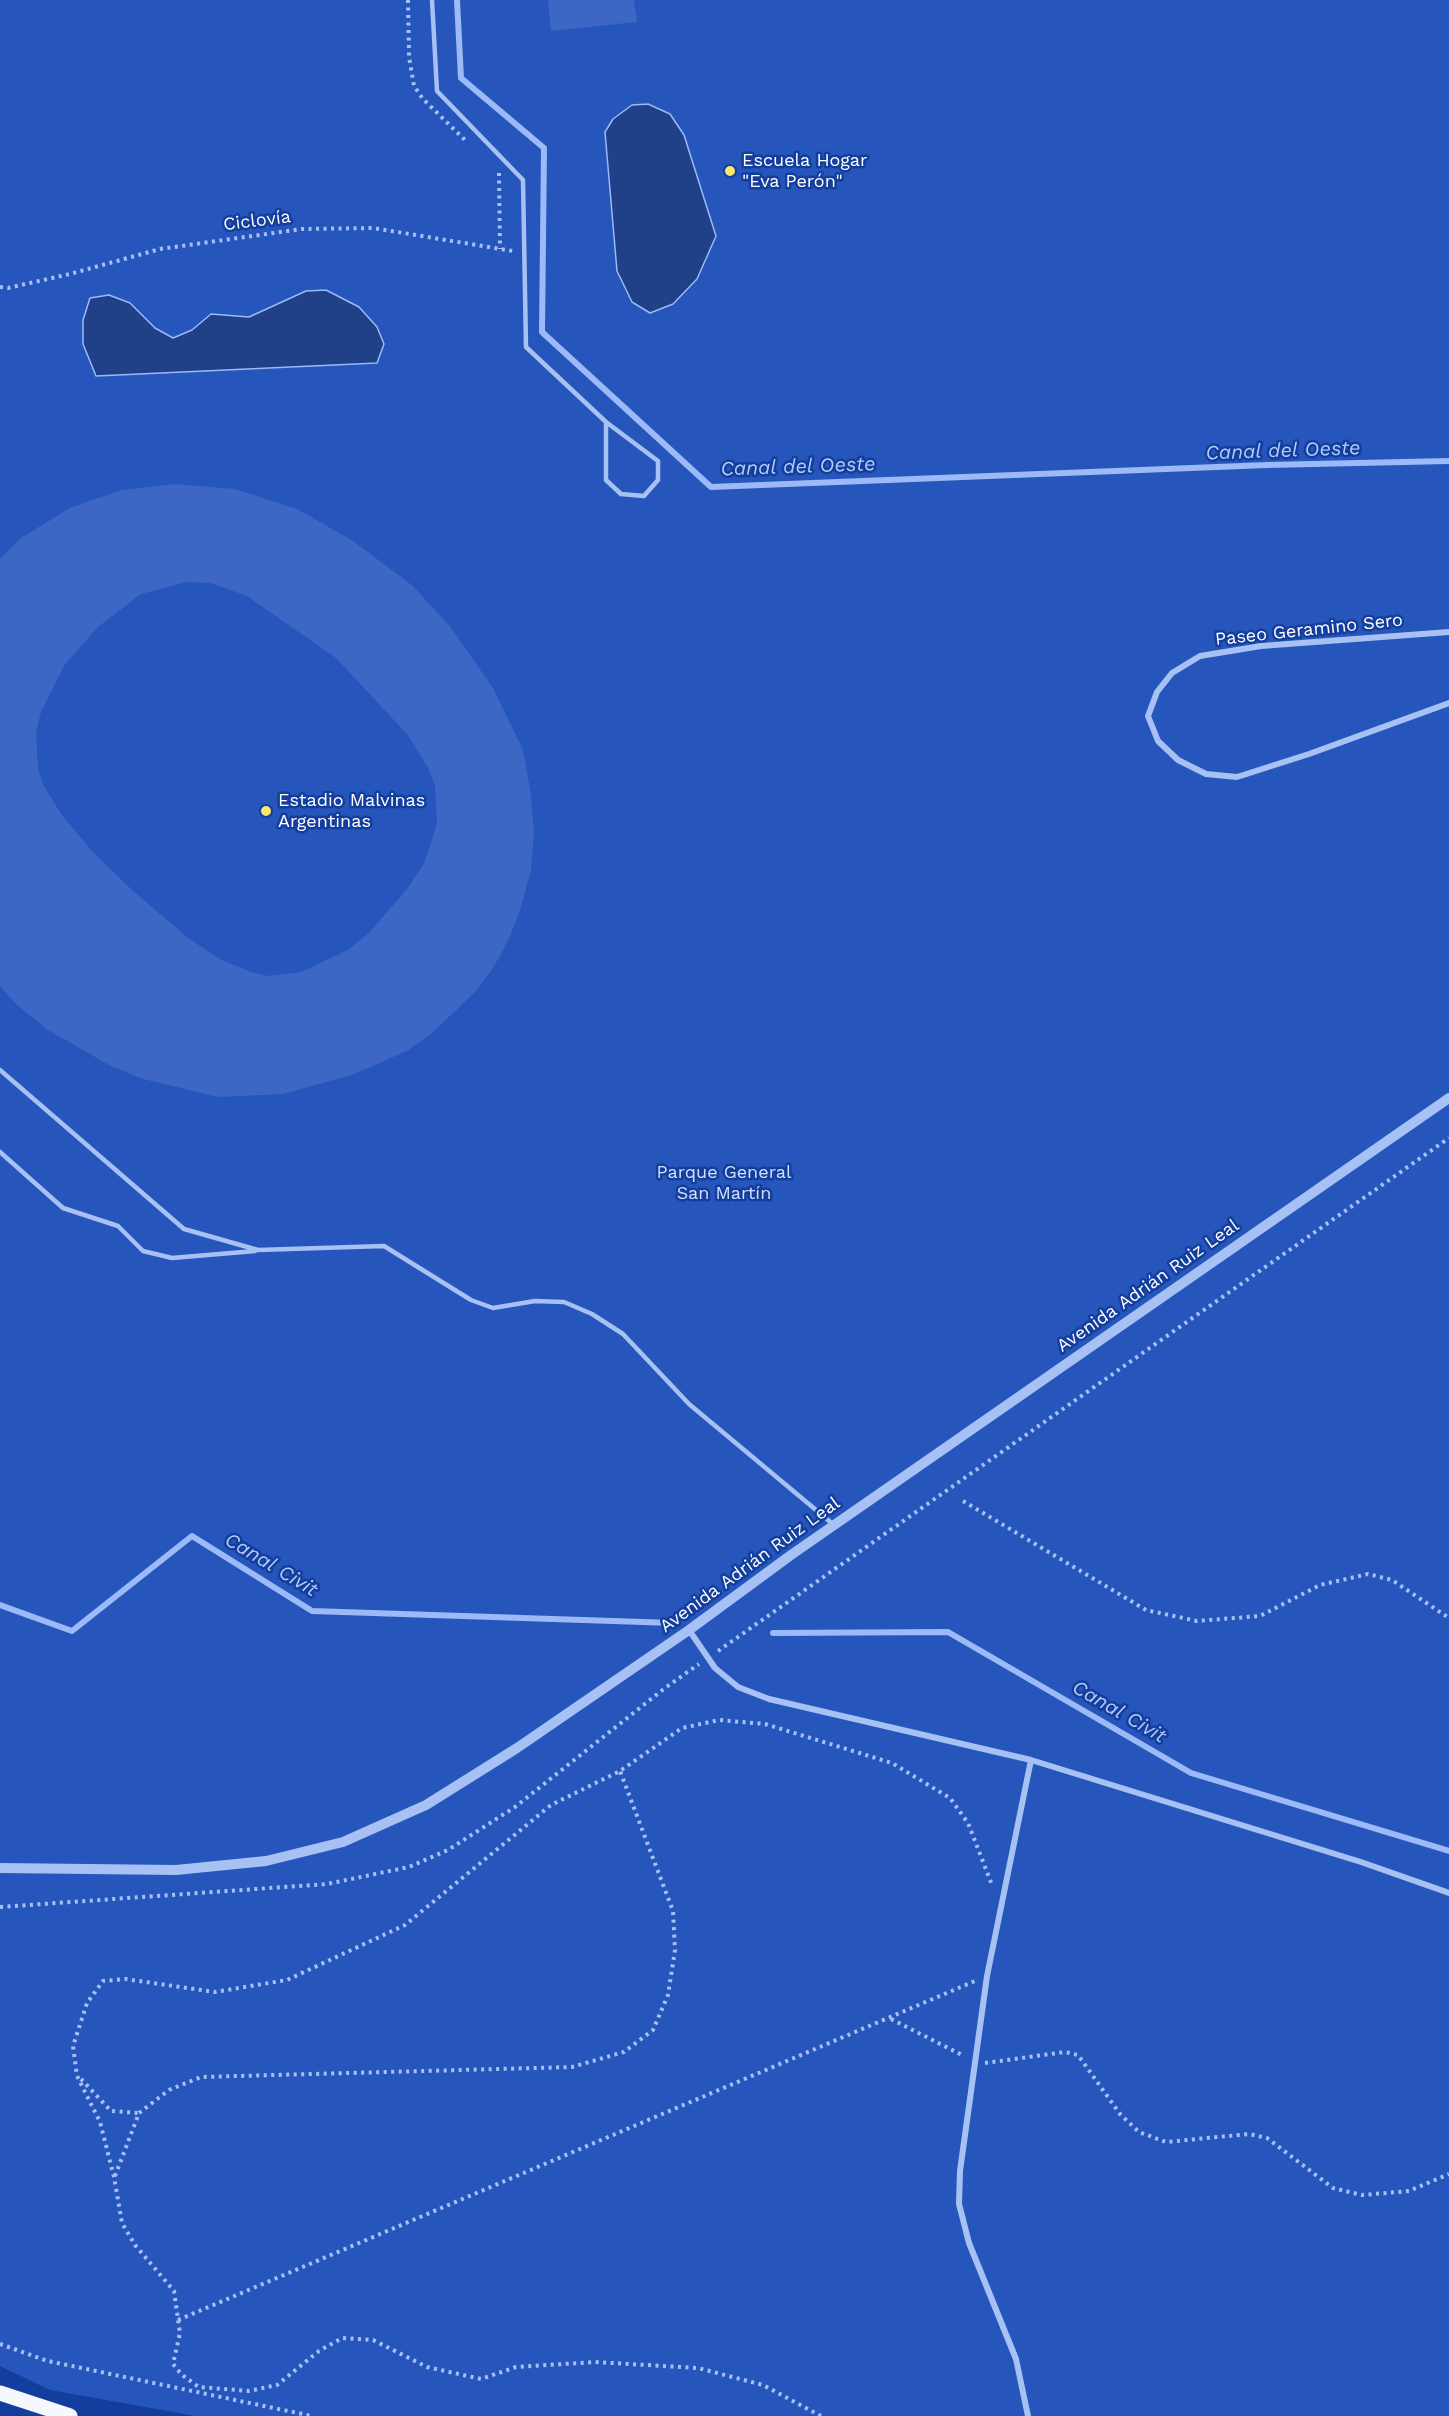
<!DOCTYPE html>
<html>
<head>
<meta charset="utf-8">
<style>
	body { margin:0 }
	canvas { display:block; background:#133e9d }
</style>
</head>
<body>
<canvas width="1449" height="2416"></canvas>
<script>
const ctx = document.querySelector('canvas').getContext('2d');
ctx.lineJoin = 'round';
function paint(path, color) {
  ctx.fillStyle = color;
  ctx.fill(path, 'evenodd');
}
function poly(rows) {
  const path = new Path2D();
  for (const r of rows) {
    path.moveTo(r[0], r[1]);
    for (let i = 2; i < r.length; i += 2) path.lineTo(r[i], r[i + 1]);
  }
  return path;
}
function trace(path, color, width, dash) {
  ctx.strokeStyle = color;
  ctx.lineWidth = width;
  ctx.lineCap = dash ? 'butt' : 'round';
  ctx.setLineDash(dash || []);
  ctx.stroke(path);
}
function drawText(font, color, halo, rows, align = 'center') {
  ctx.font = font + ' "Work Sans",sans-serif';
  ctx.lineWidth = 5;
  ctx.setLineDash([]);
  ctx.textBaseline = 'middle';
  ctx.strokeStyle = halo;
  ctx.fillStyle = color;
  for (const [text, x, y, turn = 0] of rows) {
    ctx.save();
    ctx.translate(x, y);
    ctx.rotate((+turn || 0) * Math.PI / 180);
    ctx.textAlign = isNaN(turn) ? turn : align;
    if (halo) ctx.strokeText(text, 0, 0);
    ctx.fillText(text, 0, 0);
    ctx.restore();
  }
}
paint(poly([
	[0,0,1449,0,1449,2416,196,2416,50,2390,0,2366]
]), '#2656bb');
const water = poly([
	[648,104,670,114,684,135,716,236,697,279,673,304,650,313,632,302,617,271,605,132,613,119,632,105,648,104],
	[326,290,359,307,377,327,384,344,377,363,96,376,83,344,83,320,90,298,109,295,130,303,155,328,173,338,192,330,211,314,249,317,306,291,326,290]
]);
paint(water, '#204088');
trace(water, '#9bbaf7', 1.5);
trace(poly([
	[457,0,461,78,544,148,542,332,711,487,1267,465,1449,461],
	[0,1605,72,1631,192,1536,312,1611,673,1623],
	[773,1633,948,1632,1191,1773,1449,1851]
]), '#9bbaf7', 6);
paint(poly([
	[548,0,634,0,637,22,551,31],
	[175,484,235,489,297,509,353,541,413,586,451,628,493,688,523,750,530,789,534,832,531,870,521,907,509,939,492,970,474,993,431,1034,407,1051,352,1075,283,1094,219,1097,143,1079,111,1066,48,1030,17,1005,0,986,0,559,21,538,70,508,121,490],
	[187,582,211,583,247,596,336,658,407,734,428,768,435,786,437,822,431,843,423,865,407,889,369,933,348,950,301,972,267,976,250,972,220,959,188,938,133,891,92,851,61,814,43,784,38,769,36,732,41,712,65,664,98,627,141,594]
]), '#3c67c4');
trace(poly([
	[408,0,409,57,414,86,423,99,465,140],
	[499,173,500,249],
	[0,287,8,288,70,274,160,249,302,229,373,228,513,251],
	[963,1501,1146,1610,1197,1621,1260,1616,1320,1585,1368,1574,1392,1580,1449,1618],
	[718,1651,1449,1138],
	[0,1907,327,1884,409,1867,448,1850,515,1807,665,1688,699,1664],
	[891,2019,964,2056],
	[985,2063,1065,2052,1078,2055,1120,2114,1139,2132,1166,2142,1249,2134,1267,2138,1333,2188,1362,2195,1409,2191,1449,2174],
	[81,2079,111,2111,139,2113],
	[115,2176,139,2113,169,2090,201,2077,572,2067,624,2052,653,2030,668,1995,675,1950,673,1911,620,1771],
	[178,2320,975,1981],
	[0,2344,48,2361,312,2416],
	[821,2416,763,2385,698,2368,595,2362,516,2367,481,2379,427,2367,373,2340,342,2338,319,2351,277,2385,249,2391,199,2387,182,2375,173,2364,180,2333,174,2291,135,2245,122,2223,114,2177,100,2122,77,2076,73,2046,87,2003,103,1981,125,1979,215,1992,287,1980,405,1925,551,1805,620,1771,682,1728,719,1720,765,1724,892,1763,950,1798,968,1823,992,1885]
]), '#a8c1f4', 4, [3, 4.5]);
trace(poly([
	[432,0,437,91,523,180,526,347,606,422,658,461,658,480,644,496,621,494,606,480,606,422],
	[0,1070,184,1229,258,1250,384,1246,471,1300,493,1308,535,1301,564,1302,592,1314,623,1334,689,1404,834,1525],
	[0,1152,63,1208,118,1226,143,1251,172,1258,255,1251]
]), '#a8c1f4', 4.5);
trace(poly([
	[1449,632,1261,646,1200,656,1172,673,1157,692,1148,716,1158,741,1178,760,1206,774,1237,777,1309,754,1449,703],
	[689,1630,715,1668,738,1687,769,1699,1031,1760,1361,1862,1449,1893],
	[1028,2416,1016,2359,969,2243,959,2204,960,2171,987,1976,1031,1760]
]), '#a8c1f4', 6);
trace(poly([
	[0,1868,176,1870,266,1861,343,1842,426,1805,517,1748,689,1630,791,1555,1449,1098]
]), '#a8c1f4', 10);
trace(poly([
	[0,2393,70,2416]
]), '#f5f8ff', 15);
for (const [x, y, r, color] of [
	[730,171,6,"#ffe76b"],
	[266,811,6,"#ffe76b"]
]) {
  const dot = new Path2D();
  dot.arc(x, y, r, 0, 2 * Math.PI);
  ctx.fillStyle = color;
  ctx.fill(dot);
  trace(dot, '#133e9d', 2);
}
drawText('18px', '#fff', '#133e9d', [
	["Escuela Hogar",742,161],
	["\"Eva Perón\"",742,182],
	["Estadio Malvinas",278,801],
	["Argentinas",278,822]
], 'left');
drawText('18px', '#fff', '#133e9d', [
	["Ciclovía",257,221,-7],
	["Paseo Geramino Sero",1309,630,-6],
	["Avenida Adrián Ruiz Leal",1148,1286,-35],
	["Avenida Adrián Ruiz Leal",750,1565,-36]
]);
drawText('18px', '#d1e0fd', '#133e9d', [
	["Parque General",724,1173],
	["San Martín",724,1194]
]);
drawText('italic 20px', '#b5ccfa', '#133e9d', [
	["Canal del Oeste",1283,451,-2],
	["Canal del Oeste",798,467,-2],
	["Canal Civit",271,1565,31],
	["Canal Civit",1119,1712,30]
]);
</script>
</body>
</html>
